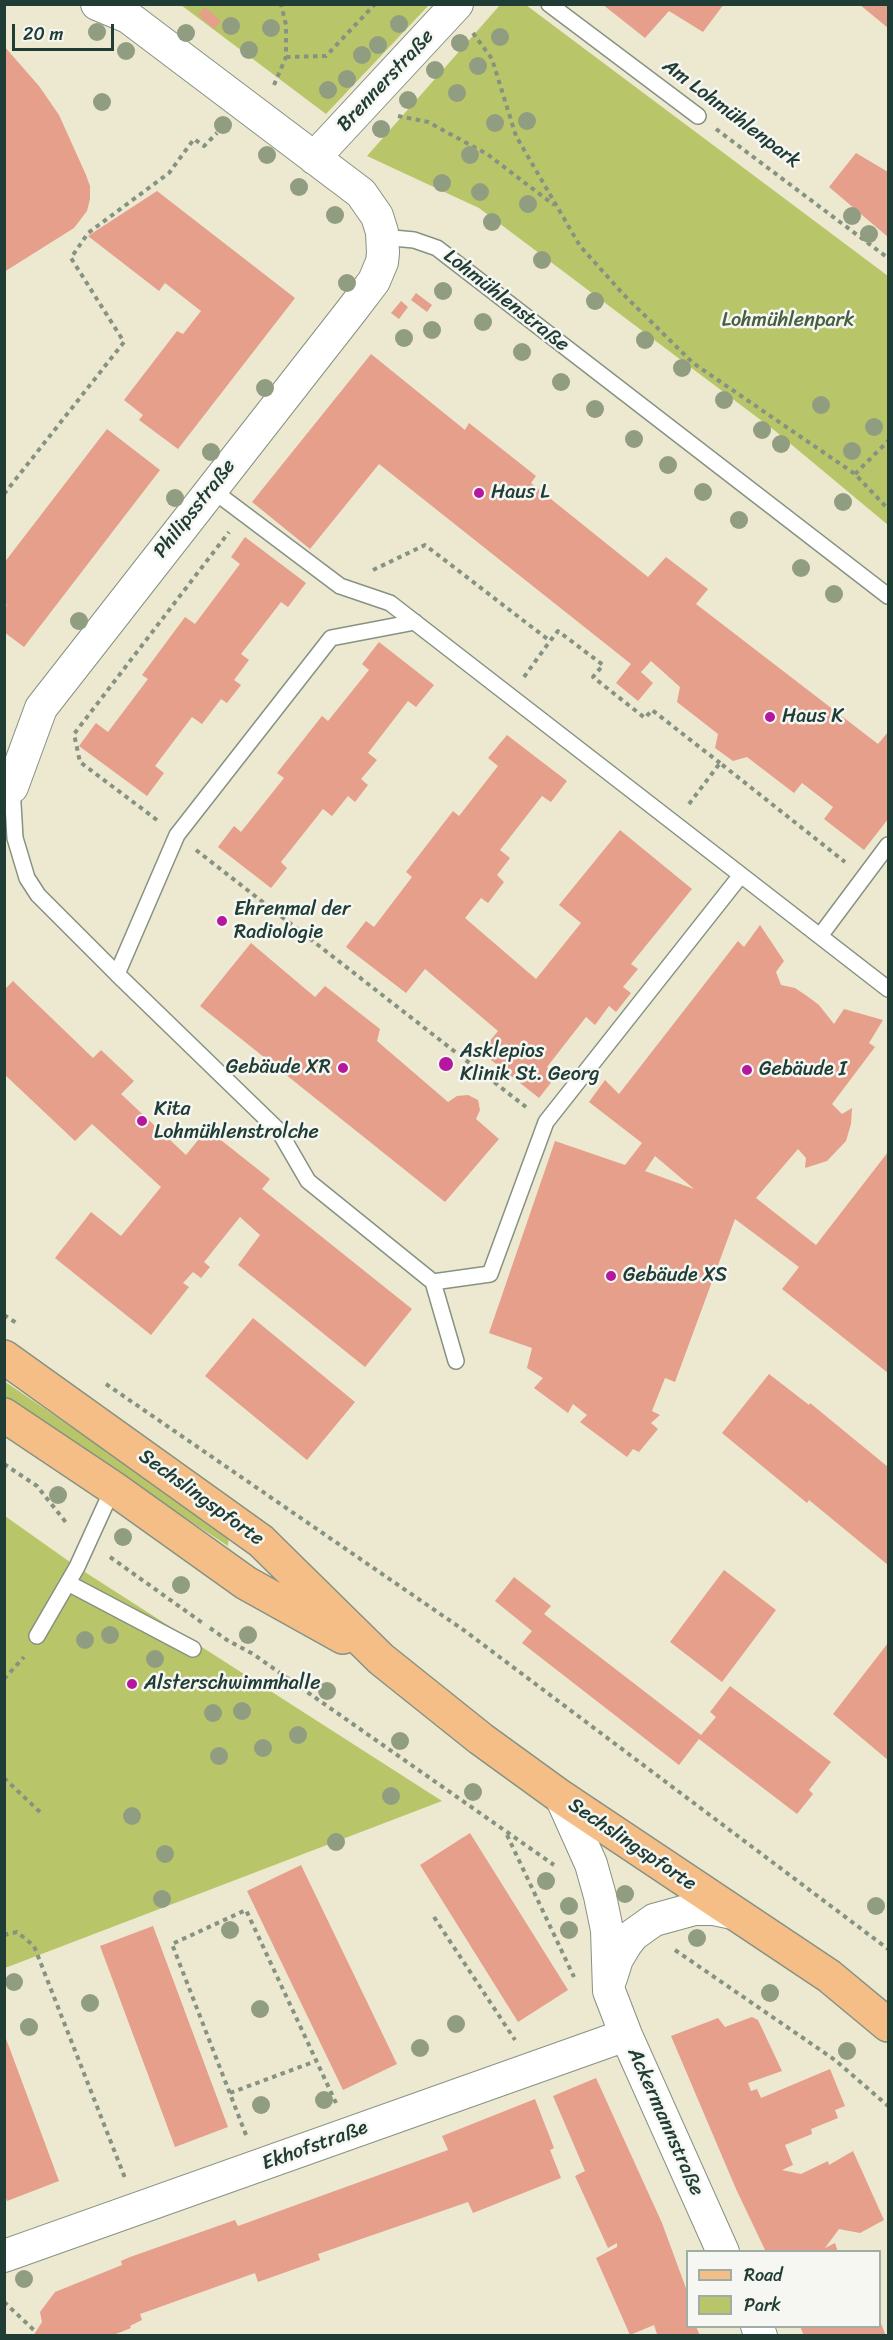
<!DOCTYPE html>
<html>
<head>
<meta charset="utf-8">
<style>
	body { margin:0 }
	#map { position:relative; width:893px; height:2340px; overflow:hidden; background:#ede8d0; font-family:Sriracha,sans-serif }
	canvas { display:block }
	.frame { position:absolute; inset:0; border:6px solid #1f3d34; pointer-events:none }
	.legend { position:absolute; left:686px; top:2250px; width:195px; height:78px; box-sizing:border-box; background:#f6f6f2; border:2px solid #a0aca6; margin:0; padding:8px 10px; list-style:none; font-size:18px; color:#1f3d34 }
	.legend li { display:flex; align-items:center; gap:12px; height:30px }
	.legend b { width:30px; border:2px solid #a0aca6 }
	.scale { position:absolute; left:12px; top:24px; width:102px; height:27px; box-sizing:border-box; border:3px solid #1f3d34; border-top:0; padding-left:8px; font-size:18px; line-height:21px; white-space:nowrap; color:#1f3d34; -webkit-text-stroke:4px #f6f6f2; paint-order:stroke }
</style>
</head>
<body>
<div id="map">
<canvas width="893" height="2340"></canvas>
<div class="frame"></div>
<ul class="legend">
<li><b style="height:8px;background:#f6be87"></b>Road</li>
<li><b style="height:16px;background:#b8c669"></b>Park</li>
</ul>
<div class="scale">20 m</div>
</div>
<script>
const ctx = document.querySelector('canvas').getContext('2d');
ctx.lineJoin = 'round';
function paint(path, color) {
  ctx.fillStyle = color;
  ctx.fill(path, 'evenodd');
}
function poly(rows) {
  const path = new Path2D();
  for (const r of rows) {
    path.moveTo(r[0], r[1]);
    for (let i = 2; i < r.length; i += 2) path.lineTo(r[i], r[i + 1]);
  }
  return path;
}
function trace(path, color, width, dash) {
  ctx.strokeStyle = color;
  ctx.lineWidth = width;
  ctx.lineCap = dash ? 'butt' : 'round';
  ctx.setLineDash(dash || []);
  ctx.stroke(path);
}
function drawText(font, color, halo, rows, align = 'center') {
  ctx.font = font + ' Sriracha,sans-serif';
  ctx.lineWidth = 5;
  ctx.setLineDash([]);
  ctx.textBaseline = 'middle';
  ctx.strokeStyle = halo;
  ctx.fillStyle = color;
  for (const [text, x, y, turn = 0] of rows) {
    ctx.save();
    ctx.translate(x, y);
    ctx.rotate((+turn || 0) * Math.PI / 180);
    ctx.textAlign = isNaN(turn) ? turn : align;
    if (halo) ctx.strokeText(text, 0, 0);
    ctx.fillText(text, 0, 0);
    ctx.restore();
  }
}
paint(poly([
	[181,5,429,5,326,114],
	[500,5,526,5,888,276,888,525,774,430,479,208,367,156],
	[4,1381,229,1534,228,1546,5,1399],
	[5,1516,77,1567,442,1801,5,1968]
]), '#b8c669');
paint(poly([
	[602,4,724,4,703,32,669,11,645,38],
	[859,4,888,4,888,28],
	[205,7,221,21,214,29,198,15],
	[4,46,39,86,59,115,86,175,90,186,90,199,87,211,74,228,4,272],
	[856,153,888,172,888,237,829,187],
	[157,191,295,298,178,449,139,420,143,415,124,400,177,331,183,334,201,311,165,283,159,291,88,236],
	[416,293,432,305,427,312,411,300],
	[401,301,408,307,399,319,391,313],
	[371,354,465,430,469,423,536,476,531,483,648,577,666,557,708,589,696,604,878,744,888,732,888,819,864,850,824,819,833,807,802,783,794,793,747,757,733,761,715,748,718,734,677,702,680,687,651,661,641,672,653,683,638,701,616,683,631,664,379,464,310,549,252,502],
	[107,429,160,470,24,647,4,632,4,608,7,605,4,602,4,563],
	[245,537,306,583,288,607,281,602,241,654,249,660,234,680,241,685,227,703,221,699,202,724,192,717,155,766,164,773,147,796,79,746,96,723,108,732,148,679,142,675,185,617,195,624,240,564,231,557],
	[379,642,434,685,416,707,408,701,368,753,377,760,361,779,368,785,355,802,348,796,332,816,323,809,281,862,287,868,271,888,218,847,234,826,241,832,284,778,277,773,322,716,328,721,369,670,362,664],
	[507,735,567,781,551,802,542,796,500,850,510,858,497,875,504,882,488,903,481,898,465,918,536,979,581,923,559,905,620,830,692,889,631,964,638,969,623,987,631,993,616,1012,609,1006,595,1025,586,1017,547,1067,557,1075,539,1098,481,1052,498,1031,425,969,406,993,346,947,366,921,374,927,412,877,406,872,453,811,459,816,498,766,488,758],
	[760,925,784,961,776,972,781,985,795,988,807,996,819,1005,834,1024,844,1009,883,1020,869,1043,875,1047,832,1104,842,1114,852,1108,851,1124,846,1141,827,1161,805,1168,806,1158,798,1149,756,1198,816,1245,888,1152,888,1373,782,1289,799,1267,735,1219,675,1382,665,1378,652,1411,660,1415,651,1423,658,1429,639,1452,633,1449,627,1457,580,1422,587,1415,573,1404,568,1413,534,1388,543,1378,527,1368,532,1348,489,1333,555,1141,625,1165,642,1143,589,1102,605,1080,619,1094,738,941,744,947],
	[655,1156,694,1189,645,1171],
	[251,943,315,997,325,986,380,1029,377,1041,448,1102,457,1096,468,1095,478,1100,480,1110,476,1119,499,1139,445,1202,200,1006],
	[13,981,93,1058,101,1050,134,1081,121,1094,186,1155,207,1129,270,1179,262,1189,412,1309,365,1367,238,1265,260,1235,240,1217,204,1262,210,1267,201,1278,193,1272,183,1283,189,1287,151,1335,55,1258,91,1212,121,1236,161,1187,92,1124,75,1141,4,1074,4,990],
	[253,1318,355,1402,307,1460,205,1376],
	[769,1374,809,1405,810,1403,888,1467,888,1565,809,1500,807,1503,722,1433],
	[724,1570,776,1610,722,1682,670,1642],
	[514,1577,551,1606,544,1614,701,1735,716,1717,710,1712,730,1686,831,1762,809,1790,813,1794,797,1814,699,1739,679,1765,522,1643,532,1631,495,1601],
	[888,1643,888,1760,833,1714],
	[470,1833,568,1990,518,2022,420,1865],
	[301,1865,397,2064,343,2090,247,1891],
	[153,1926,228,2127,175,2147,100,1946],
	[752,2017,758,2020,782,2071,748,2083,751,2091,757,2089,761,2098,830,2069,845,2106,835,2110,838,2118,811,2129,812,2134,785,2145,793,2165,782,2170,801,2174,828,2161,829,2165,853,2151,884,2220,860,2233,839,2229,825,2248,835,2243,838,2252,766,2252,736,2189,671,2036,718,2018,725,2027],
	[5,2036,59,2181,7,2201,5,2195],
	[596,2078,662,2223,687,2291,687,2326,696,2326,700,2336,653,2336,657,2334,654,2325,630,2335,596,2258,617,2247,617,2243,608,2248,575,2176,585,2171,553,2096],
	[535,2099,554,2148,550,2150,561,2178,473,2213,468,2202,318,2254,320,2260,258,2282,255,2273,140,2314,142,2320,130,2326,131,2328,111,2336,33,2336,42,2322,40,2312,55,2292,122,2265,121,2261,130,2257,235,2220,238,2226,448,2150,442,2136],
	[880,2321,886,2336,804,2336,800,2326,880,2326]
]), '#e59f8b');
const service = poly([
	[549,4,698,116],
	[382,237,414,240,437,248,888,596],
	[211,489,340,586,390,603,741,875],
	[415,622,331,638,177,835,117,974,279,1131,308,1181,433,1282,490,1274,546,1122,741,875,888,989],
	[12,787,15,838,27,878,38,895,117,974],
	[820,936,888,845],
	[433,1282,456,1361],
	[68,1583,193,1649],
	[37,1636,77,1567,113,1488]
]);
const minor = poly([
	[314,158,457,4],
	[12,787,41,708,352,310,374,281,382,262,383,253,382,232,377,216,361,193,128,17,97,4],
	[561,1797,591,1864,600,1896,607,1930,609,1991,626,2035,723,2252],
	[611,1978,617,1959,626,1944,633,1935,654,1920,694,1909,714,1909,733,1913],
	[4,2256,626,2035],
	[757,2326,761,2336]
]);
const primary = poly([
	[4,1357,261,1541,381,1659,481,1739,561,1797,829,1976,888,2025],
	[4,1415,113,1488,246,1583,343,1637]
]);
trace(service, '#869282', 18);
trace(minor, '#869282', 34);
trace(primary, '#869282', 36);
trace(poly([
	[473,33,492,59,516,136,580,246,624,295,693,363,855,474,888,509],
	[286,57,326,56,375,4],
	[274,85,286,57,286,25,281,4],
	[398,116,428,122,487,154,554,205],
	[716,129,888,258],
	[855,474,888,441],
	[4,494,124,342,71,258,88,233,169,173,194,139,204,146,217,133],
	[373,570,425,545,550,641,558,631,603,665,593,677,645,718,652,710,720,763],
	[524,677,550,641],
	[689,804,720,763,845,862],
	[157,820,80,762,74,734,229,532],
	[196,850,526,1107],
	[4,1315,18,1324],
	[106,1384,465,1631,888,1949],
	[4,1464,37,1486,68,1525],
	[110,1557,204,1624],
	[210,1628,227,1640,253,1654,554,1865],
	[4,1679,24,1657],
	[4,1778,42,1814],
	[507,1835,574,1977],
	[434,1917,515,2040],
	[4,1935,17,1932,34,1946,125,2178],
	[675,1950,835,2060,888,2106],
	[230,2093,316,2061],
	[246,2135,172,1944,246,1910,336,2103],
	[4,2302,36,2332]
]), '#869282', 4, [4.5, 4.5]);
trace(service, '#fff', 15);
trace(minor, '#fff', 32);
trace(primary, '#f6be87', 33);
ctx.fillStyle = '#919d81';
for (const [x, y] of [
	[399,24],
	[231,26],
	[271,28],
	[97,32],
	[186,33],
	[500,37],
	[460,43],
	[378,45],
	[249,50],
	[126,51],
	[362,55],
	[478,66],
	[435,70],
	[347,79],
	[328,90],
	[457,93],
	[408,100],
	[102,102],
	[527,121],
	[495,123],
	[223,125],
	[381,129],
	[267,155],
	[470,155],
	[442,183],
	[299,187],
	[480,192],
	[528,204],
	[335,215],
	[852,216],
	[492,222],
	[869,234],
	[542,260],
	[347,283],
	[443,291],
	[595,301],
	[483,322],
	[432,330],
	[404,338],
	[645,340],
	[522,352],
	[682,368],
	[561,382],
	[265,388],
	[724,400],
	[821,405],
	[595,409],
	[874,427],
	[762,430],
	[634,439],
	[781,444],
	[852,451],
	[211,452],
	[668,465],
	[703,492],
	[175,498],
	[843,502],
	[739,520],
	[801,568],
	[834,594],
	[79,621],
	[58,1495],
	[123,1537],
	[181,1585],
	[110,1635],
	[248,1635],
	[85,1640],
	[155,1659],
	[327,1691],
	[242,1711],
	[213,1713],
	[298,1735],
	[400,1741],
	[263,1748],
	[219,1756],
	[473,1792],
	[391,1796],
	[132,1816],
	[336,1842],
	[165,1854],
	[546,1881],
	[625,1894],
	[162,1899],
	[569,1906],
	[876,1906],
	[230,1930],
	[569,1930],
	[697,1938],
	[14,1982],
	[770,1993],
	[90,2003],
	[260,2009],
	[456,2024],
	[29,2027],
	[420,2048],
	[847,2051],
	[324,2100],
	[261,2105],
	[24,2279]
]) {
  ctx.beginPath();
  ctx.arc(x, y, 9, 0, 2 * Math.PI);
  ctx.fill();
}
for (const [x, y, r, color] of [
	[479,493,6,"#b5179e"],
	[770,717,6,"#b5179e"],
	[222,921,6,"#b5179e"],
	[446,1064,8,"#b5179e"],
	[343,1068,6,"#b5179e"],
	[747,1070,6,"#b5179e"],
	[142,1121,6,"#b5179e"],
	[611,1276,6,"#b5179e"],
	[132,1684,6,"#b5179e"]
]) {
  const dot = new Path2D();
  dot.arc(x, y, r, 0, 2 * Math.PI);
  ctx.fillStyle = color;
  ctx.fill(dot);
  trace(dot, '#f6f6f2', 2);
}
drawText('20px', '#1f3d34', '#f6f6f2', [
	["Brennerstraße",386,81,-47],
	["Am Lohmühlenpark",731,114,37],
	["Lohmühlenstraße",506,301,38],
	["Philipsstraße",195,509,-52],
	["Sechslingspforte",201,1498,36],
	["Sechslingspforte",632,1845,34],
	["Ackermannstraße",665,2122,66],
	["Ekhofstraße",315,2146,-20]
]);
drawText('20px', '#455f41', '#f6f6f2', [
	["Lohmühlenpark",788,321]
]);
drawText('20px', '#1f3d34', '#f6f6f2', [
	["Haus L",491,493],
	["Haus K",782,717],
	["Ehrenmal der",234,910],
	["Radiologie",234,933],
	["Asklepios",460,1052],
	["Klinik St. Georg",460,1075],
	["Gebäude XR",331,1068,"right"],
	["Gebäude I",759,1070],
	["Kita",154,1110],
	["Lohmühlenstrolche",154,1133],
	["Gebäude XS",623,1276],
	["Alsterschwimmhalle",144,1684]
], 'left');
</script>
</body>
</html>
